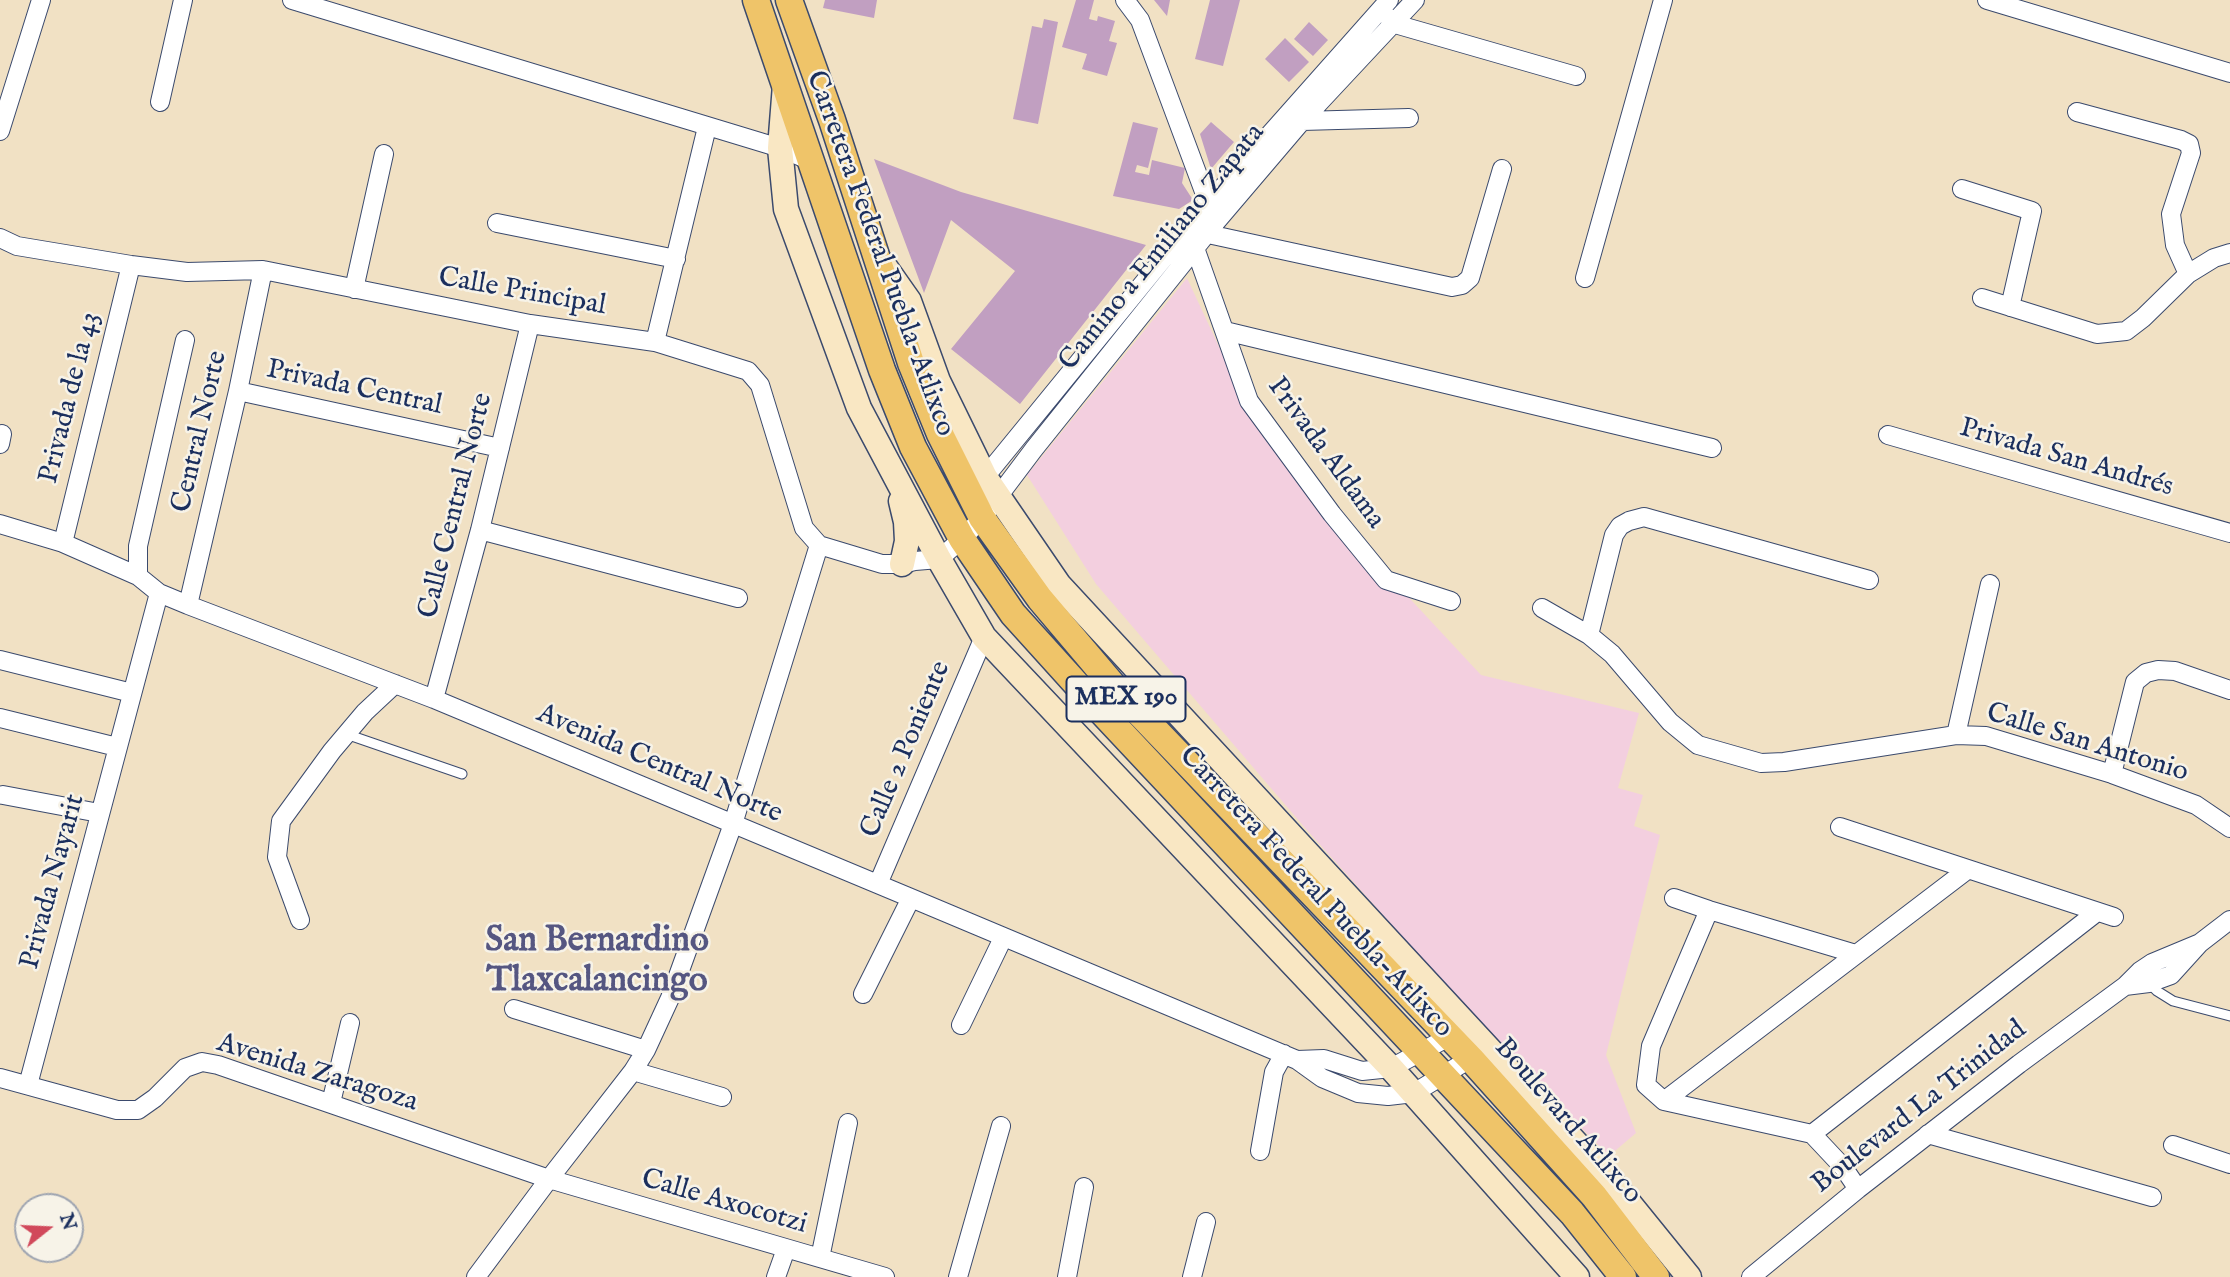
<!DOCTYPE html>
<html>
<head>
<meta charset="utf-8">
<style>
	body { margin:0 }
	#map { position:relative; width:2230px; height:1277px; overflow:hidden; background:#f1e1c4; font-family:"IM FELL English",serif }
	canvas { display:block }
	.north { position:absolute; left:14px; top:1193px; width:70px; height:70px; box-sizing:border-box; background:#f7f3e8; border:2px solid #9fa5b1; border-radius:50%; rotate:72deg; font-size:19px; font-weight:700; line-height:28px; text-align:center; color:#1b2f5e }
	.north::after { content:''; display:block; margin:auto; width:24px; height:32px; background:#d1495b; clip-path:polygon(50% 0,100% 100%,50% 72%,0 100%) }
</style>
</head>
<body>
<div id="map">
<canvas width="2230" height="1277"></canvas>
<div class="north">N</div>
</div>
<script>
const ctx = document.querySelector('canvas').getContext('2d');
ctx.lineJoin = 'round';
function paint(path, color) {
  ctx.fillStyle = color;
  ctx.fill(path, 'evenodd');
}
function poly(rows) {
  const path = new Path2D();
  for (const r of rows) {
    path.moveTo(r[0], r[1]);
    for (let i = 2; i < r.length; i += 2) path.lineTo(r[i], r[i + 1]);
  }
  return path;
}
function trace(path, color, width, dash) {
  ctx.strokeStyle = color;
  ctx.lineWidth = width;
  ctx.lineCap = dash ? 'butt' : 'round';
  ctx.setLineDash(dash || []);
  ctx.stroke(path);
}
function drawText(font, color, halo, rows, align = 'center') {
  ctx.font = font + ' "IM FELL English",serif';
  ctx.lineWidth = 5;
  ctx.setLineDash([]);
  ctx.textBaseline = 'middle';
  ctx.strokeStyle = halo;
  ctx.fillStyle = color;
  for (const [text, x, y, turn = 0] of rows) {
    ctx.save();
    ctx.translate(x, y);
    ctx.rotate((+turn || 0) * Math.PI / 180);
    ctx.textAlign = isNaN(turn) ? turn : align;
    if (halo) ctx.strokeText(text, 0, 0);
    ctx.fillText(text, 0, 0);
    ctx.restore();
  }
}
paint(poly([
	[1187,278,1227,364,1297,464,1400,588,1481,675,1639,713,1618,788,1643,795,1634,826,1660,835,1606,1055,1636,1133,1609,1156,1497,1042,1306,829,1096,584,1027,475]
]), '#f3cfdf');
paint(poly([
	[825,0,877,0,874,18,823,8],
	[1076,0,1094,0,1089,19,1097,21,1098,16,1115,21,1109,41,1117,43,1107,76,1082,69,1087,54,1062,47],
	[1154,0,1170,0,1167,16],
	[1210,0,1240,0,1223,66,1195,59],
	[1044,19,1058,22,1038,124,1013,119,1032,26,1042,28],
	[1309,22,1328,40,1313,56,1294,39],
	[1285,38,1309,62,1289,82,1265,59],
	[1133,122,1158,128,1148,168,1137,165,1135,172,1149,175,1152,160,1185,168,1182,183,1193,200,1179,209,1113,196],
	[1211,122,1234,142,1211,169,1200,134],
	[874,159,961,192,1146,245,1020,404,951,349,1015,271,951,220,924,293]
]), '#c19fc1');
const lane = poly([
	[346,734,462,774],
	[2149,983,2157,991,2173,1001,2230,1016]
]);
const street = poly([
	[292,0,780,148,811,161],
	[1125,0,1140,20,1212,213],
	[1987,0,2230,73],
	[1388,17,1395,24,1576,76],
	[160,102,183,0],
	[2077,112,2181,140,2189,144,2191,153,2171,214,2175,245,2188,274],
	[1302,121,1409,118],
	[0,131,41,0],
	[1962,189,2032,211,2010,307],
	[497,223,676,259],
	[1208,234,1452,287,1462,285,1470,278,1502,169],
	[0,238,17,246,131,265,187,272,263,270,530,324,655,342,748,371,760,385,804,528,819,545,882,564,902,564,915,561,939,559,962,539,982,518,1034,449,1216,222,1302,121,1415,0],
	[1195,248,1249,401,1332,514,1386,580,1451,601],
	[1585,278,1663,0],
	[354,289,384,154],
	[1982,298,2097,334,2126,331,2143,318,2188,274,2214,258,2230,253],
	[1225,331,1712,448],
	[655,342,707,127],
	[238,391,500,448],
	[1888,435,2230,533],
	[0,444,2,434],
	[980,483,1208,204,1389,0],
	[0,524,63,543,138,576,159,593,188,605,434,699,911,898,1297,1060,1322,1078,1358,1093,1388,1096,1414,1093,1478,1054],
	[480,530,738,598],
	[63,543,131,265],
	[138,576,138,546,185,340],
	[188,605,238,391,263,270],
	[1542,608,1589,635,1612,654,1670,722,1698,745,1761,763,1784,762,1956,735,1986,736,2112,774,2196,805,2230,828],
	[1589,635,1614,535,1620,526,1629,521,1644,517,1869,580],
	[0,660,132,693],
	[434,699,480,530,530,324],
	[0,718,117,747],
	[1956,735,1990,584],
	[2112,774,2135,682,2146,673,2158,670,2175,671,2230,690],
	[3,795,99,813],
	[1840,827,2114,917],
	[878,884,984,637],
	[1674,898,1709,910,1856,954],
	[1709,910,1651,1046,1646,1085,1664,1101,1812,1134,1843,1167,1858,1189],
	[300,920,277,857,281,821,332,751,365,712,395,684],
	[2125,986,2149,983,2171,975,2200,943,2230,920],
	[863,994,911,898],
	[514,1009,646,1050],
	[961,1025,1003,938],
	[1297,1060,1324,1059,1362,1071,1391,1068,1458,1032],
	[633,1071,722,1097],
	[0,1078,117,1110,138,1110,155,1098,185,1068,202,1062,218,1065,549,1179,885,1277],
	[28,1085,159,593],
	[1664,1101,1967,870],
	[331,1103,350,1023],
	[1812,1134,2097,912],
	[1928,1134,2152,1197],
	[2173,1145,2230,1164],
	[1260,1151,1274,1072,1284,1054],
	[820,1258,848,1123],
	[476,1277,549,1179,633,1071,646,1050,670,998,733,824,819,545],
	[776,1277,786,1249],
	[958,1277,1001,1126],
	[1067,1277,1084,1187],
	[1192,1277,1206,1222],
	[1751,1277,1858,1189,2019,1064,2125,986,2140,971,2152,963,2200,943]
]);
const secondary = poly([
	[785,85,780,148,786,209,859,408,939,559,984,637,1391,1068,1577,1277],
	[883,264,909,301,938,381,985,477,1059,585,1612,1182,1689,1277],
	[901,501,906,522,907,541,902,564]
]);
const primary = poly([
	[756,0,882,370,913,447,962,539,1013,614,1098,708,1572,1213,1623,1277],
	[789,0,832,120,911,363,940,434,982,518,1040,599,1117,690,1471,1059,1594,1196,1656,1277]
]);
trace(lane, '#3b4a6d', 11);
trace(street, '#3b4a6d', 20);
trace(secondary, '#3b4a6d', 27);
trace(primary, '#3b4a6d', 29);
trace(lane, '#fff', 9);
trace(street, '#fff', 18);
trace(secondary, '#f9e7c3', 24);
trace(primary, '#efc469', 26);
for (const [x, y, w] of [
	[1126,699,119]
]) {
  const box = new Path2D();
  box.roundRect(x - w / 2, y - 22.5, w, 45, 5);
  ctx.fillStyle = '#f7f3e8';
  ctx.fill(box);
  trace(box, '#1b2f5e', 2);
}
drawText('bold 26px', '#1b2f5e', null, [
	["MEX 190",1126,699]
]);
drawText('28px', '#1b2f5e', '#f7f3e8', [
	["Camino a Emiliano Zapata",1163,248,-51],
	["Carretera Federal Puebla-Atlixco",879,254,70],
	["Calle Principal",522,293,10],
	["Privada Central",354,389,12],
	["Privada de la 43",71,398,-76],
	["Central Norte",201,432,-77],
	["Privada Aldama",1325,454,54],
	["Privada San Andrés",2066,459,16],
	["Calle Central Norte",457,506,-76],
	["Calle San Antonio",2087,744,17],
	["Calle 2 Poniente",907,750,-67],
	["Avenida Central Norte",659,765,23],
	["Privada Nayarit",54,882,-75],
	["Carretera Federal Puebla-Atlixco",1315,893,47],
	["Avenida Zaragoza",317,1074,17],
	["Boulevard La Trinidad",1920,1108,-38],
	["Boulevard Atlixco",1567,1122,49],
	["Calle Axocotzi",724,1203,16]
]);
drawText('bold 35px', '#555681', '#f7f3e8', [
	["San Bernardino",597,943],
	["Tlaxcalancingo",597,983]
]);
</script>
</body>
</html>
